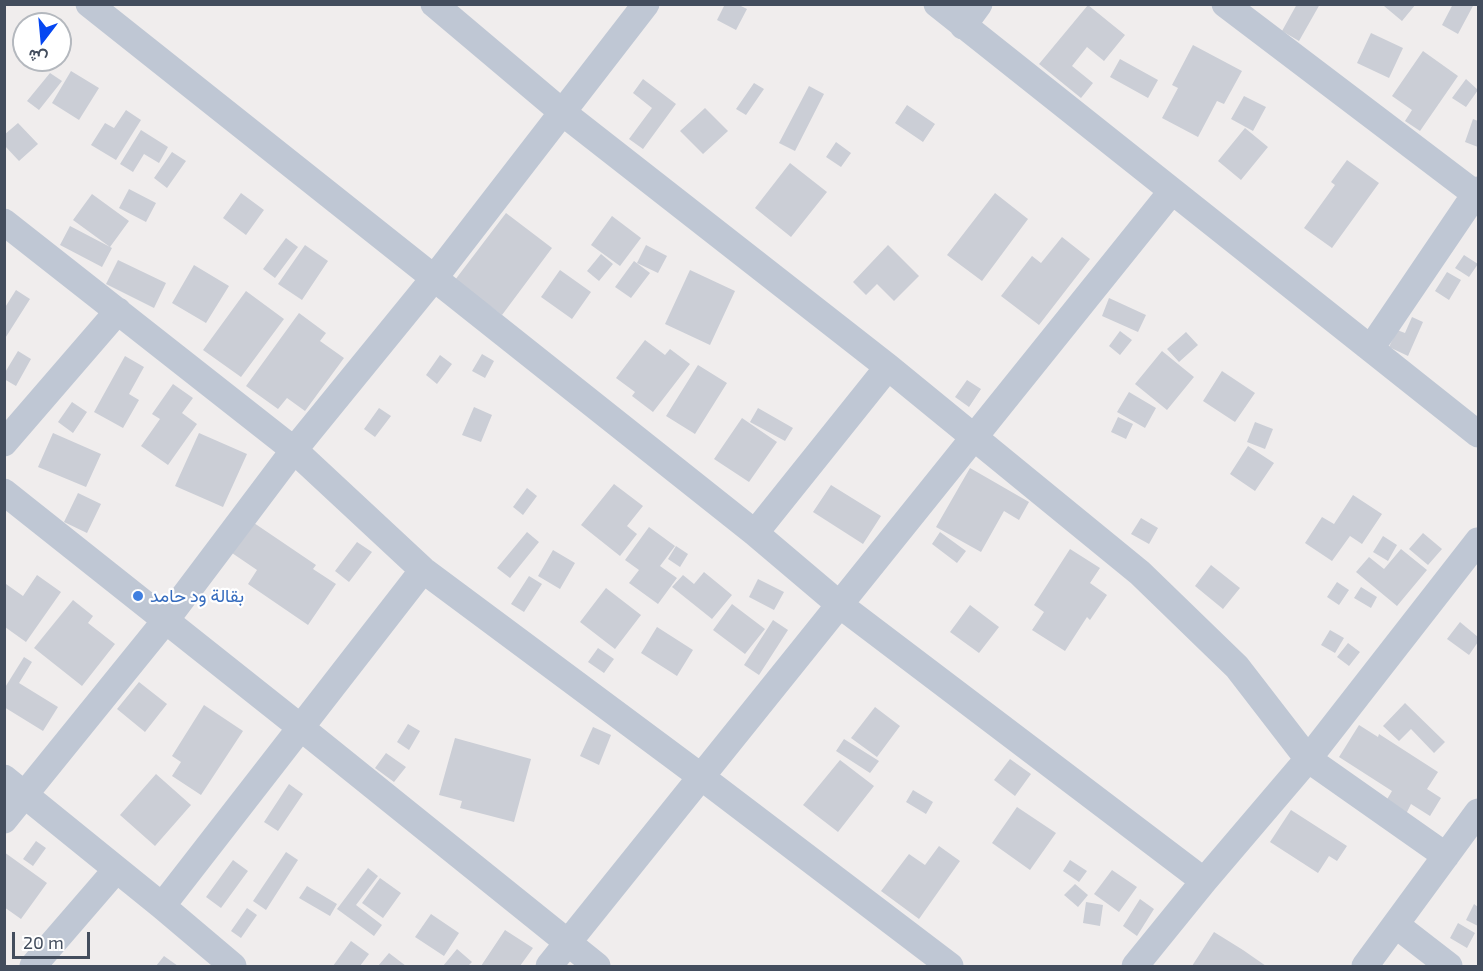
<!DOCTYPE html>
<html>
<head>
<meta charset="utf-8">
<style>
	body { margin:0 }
	#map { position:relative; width:1483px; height:971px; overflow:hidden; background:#f0eded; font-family:"Exo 2",Vazirmatn,sans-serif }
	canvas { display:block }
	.frame { position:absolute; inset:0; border:6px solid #434d5d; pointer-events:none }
	.north { position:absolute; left:12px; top:12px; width:60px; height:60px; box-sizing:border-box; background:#fff; border:2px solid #b4b8be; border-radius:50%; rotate:196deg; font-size:16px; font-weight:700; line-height:24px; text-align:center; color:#434d5d }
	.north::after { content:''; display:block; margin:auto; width:21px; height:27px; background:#0647f1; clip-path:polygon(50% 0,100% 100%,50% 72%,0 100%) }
	.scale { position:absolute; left:12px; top:932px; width:78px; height:27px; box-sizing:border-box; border:3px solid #434d5d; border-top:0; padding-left:8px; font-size:18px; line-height:21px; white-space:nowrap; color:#434d5d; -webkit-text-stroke:4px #fff; paint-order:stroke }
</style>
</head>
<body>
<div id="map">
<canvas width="1483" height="971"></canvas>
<div class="frame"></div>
<div class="north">ش</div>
<div class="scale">20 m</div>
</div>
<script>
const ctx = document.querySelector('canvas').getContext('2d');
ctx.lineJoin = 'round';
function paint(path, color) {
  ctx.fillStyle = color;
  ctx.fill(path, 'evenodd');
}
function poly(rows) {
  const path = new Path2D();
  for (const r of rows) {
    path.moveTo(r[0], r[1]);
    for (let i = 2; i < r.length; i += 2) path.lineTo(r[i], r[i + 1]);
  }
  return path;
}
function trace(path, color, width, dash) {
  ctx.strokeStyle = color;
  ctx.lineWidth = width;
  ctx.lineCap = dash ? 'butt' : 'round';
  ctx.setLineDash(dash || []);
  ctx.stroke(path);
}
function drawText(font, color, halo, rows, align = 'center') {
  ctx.font = font + ' "Exo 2",Vazirmatn,sans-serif';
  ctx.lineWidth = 4.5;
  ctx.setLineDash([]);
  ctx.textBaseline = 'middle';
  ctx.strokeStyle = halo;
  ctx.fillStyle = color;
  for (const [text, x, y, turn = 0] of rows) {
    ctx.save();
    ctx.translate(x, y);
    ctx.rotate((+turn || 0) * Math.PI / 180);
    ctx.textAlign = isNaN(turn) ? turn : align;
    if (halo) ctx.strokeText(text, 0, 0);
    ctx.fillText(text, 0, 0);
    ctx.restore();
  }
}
paint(poly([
	[725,4,737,4,747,9,736,30,717,20],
	[1297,4,1320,4,1299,41,1282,31],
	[1386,4,1416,4,1402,21,1384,6],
	[1453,4,1474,4,1458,34,1442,25],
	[1088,5,1125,35,1104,61,1087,47,1072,66,1093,83,1081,98,1039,64],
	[1371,33,1403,48,1389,78,1357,63],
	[1193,45,1242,71,1224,104,1217,101,1198,137,1162,118,1178,88,1172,85],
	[1423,51,1458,76,1420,131,1405,121,1412,110,1392,96],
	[1120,59,1158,80,1148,98,1110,77],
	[71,71,99,88,79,120,52,103],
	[50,73,62,81,39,110,27,101],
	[643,79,676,104,643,149,629,139,652,108,633,93],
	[1466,79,1478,90,1466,107,1452,98],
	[754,83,764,89,746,115,736,109],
	[809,86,824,94,795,151,779,143],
	[1244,96,1266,107,1253,131,1231,119],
	[907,105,935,124,923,142,895,123],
	[705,108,728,131,703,154,680,131],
	[126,110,141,120,116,160,91,145,105,123,114,128],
	[1473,119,1478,121,1478,147,1465,142],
	[18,123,38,144,19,161,4,145,4,135],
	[1245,128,1268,147,1241,180,1218,161],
	[141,130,168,147,159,163,144,154,133,172,120,164],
	[836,142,851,153,841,167,826,157],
	[172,152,186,161,167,188,154,178],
	[1347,160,1379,183,1332,248,1304,228,1335,185,1331,182],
	[790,163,827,192,791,237,755,208],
	[129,189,156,203,146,222,119,208],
	[241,193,264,210,246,235,223,218],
	[995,193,1028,219,982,281,947,255],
	[92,194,129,221,110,247,73,220],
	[506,213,552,248,502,315,455,280],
	[612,216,641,238,620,266,591,245],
	[70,226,112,248,102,267,60,245],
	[1062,237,1090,259,1039,325,1001,296,1032,256,1041,263],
	[286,238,298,247,275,278,263,269],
	[305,245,328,261,302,300,278,284],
	[646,245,667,256,658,273,637,263],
	[888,245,919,276,894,301,877,284,866,295,853,282],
	[601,254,613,264,599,281,587,271],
	[1464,255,1478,264,1469,277,1455,268],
	[118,260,166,283,154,308,106,284],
	[634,261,650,273,631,298,615,287],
	[194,265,229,286,206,323,172,303],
	[560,270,591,292,572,319,541,297],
	[690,270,735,291,710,345,665,324],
	[1447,272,1461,280,1449,300,1435,291],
	[16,290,30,299,4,340,4,309],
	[246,291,284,319,241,377,203,350],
	[1109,298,1146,315,1138,332,1102,316],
	[299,313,326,333,320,341,344,358,305,411,287,398,278,409,246,386],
	[1412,317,1423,322,1408,356,1389,347,1397,330,1405,333],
	[1120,331,1132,340,1120,355,1109,346],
	[1186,332,1198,345,1179,362,1167,349],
	[645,340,665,355,670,349,690,364,653,412,632,396,635,392,616,378],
	[18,351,31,359,16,386,4,379,4,374],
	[1162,351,1194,377,1167,410,1135,384],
	[482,354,494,361,485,378,472,371],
	[440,355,452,364,437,384,426,375],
	[125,356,144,367,129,394,139,400,123,428,94,412],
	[698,365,727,383,695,434,666,416],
	[1222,371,1255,393,1235,422,1203,401],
	[967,380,981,389,969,407,955,397],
	[173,384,193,398,182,413,197,424,168,465,141,446,160,419,152,414],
	[1129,392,1156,408,1145,428,1117,412],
	[72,402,87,412,73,433,58,422],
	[474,407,492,415,481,442,462,435],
	[379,408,391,416,375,437,364,429],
	[758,408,793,428,785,441,750,422],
	[1118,417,1133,424,1126,439,1111,432],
	[742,418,777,442,749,482,714,459],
	[1255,422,1273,429,1265,449,1247,442],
	[53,433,101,454,86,487,38,467],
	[199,433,247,454,223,507,175,486],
	[1248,446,1274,463,1255,491,1230,474],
	[970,468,1029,502,1019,520,1004,511,981,552,936,527],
	[614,484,643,506,627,526,637,534,620,556,581,525],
	[831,485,881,516,863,544,813,512],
	[527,488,537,496,523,515,513,507],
	[78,493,101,504,87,533,64,522],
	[1353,495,1382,514,1362,544,1350,536,1332,561,1305,543,1322,517,1334,524],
	[1141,518,1158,528,1149,544,1131,534],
	[254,523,316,565,313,569,336,584,308,625,248,584,257,570,232,553],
	[649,527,675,546,660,566,677,578,658,604,629,583,639,570,625,560],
	[527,532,539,542,510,578,497,568],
	[940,532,966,551,957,563,932,544],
	[1423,533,1442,549,1428,565,1409,549],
	[1383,536,1397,545,1388,561,1373,552],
	[357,542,372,552,349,582,335,571],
	[676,546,688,554,680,567,668,559],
	[1070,549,1100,568,1090,583,1107,595,1090,620,1087,617,1065,651,1032,630,1044,612,1034,605],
	[1401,549,1427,570,1397,606,1356,572,1369,557,1384,569],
	[553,550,575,563,560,589,538,576],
	[1211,565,1240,588,1223,609,1195,586],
	[704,572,732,595,712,619,672,587,683,575,694,584],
	[37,575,61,592,26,642,5,627,5,587,6,584,23,596],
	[529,576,542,584,524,612,511,604],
	[758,579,784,592,774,610,749,597],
	[1337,582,1349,590,1339,605,1327,597],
	[1361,587,1377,597,1371,608,1354,598],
	[606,588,641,615,615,649,580,622],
	[73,600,93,616,88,623,115,644,82,686,34,648],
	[732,604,765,629,745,654,713,630],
	[970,605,999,627,979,653,950,632],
	[773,620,788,630,759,675,744,665],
	[1460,622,1478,637,1478,642,1469,655,1447,639],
	[657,627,693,650,677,676,641,653],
	[1330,630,1344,638,1335,653,1321,645],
	[1348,643,1360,652,1349,666,1337,657],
	[598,648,614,659,604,673,588,662],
	[24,657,32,662,19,683,58,707,43,731,4,707,4,689],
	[139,682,167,704,145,732,117,709],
	[1405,703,1445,742,1434,753,1411,729,1399,741,1383,726],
	[204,705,243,731,201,795,172,776,181,762,172,756],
	[875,707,900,726,877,757,851,738],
	[408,724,420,731,409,750,397,742],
	[1359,725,1378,737,1379,734,1438,772,1427,789,1441,798,1430,816,1411,804,1406,814,1386,801,1392,791,1339,757],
	[593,727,611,735,599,765,580,756],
	[455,738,531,759,514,822,460,808,462,801,439,795],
	[844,739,879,761,870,773,836,751],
	[386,753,406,767,394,782,375,768],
	[1010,759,1031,774,1015,796,994,780],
	[840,760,874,786,838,832,803,805],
	[156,774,191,805,155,846,120,815],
	[289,784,303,794,278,831,264,822],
	[913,790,933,802,926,814,906,802],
	[1017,807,1056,833,1030,870,992,843],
	[1291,810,1347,846,1337,861,1329,856,1318,873,1270,842],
	[36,841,46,848,33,866,23,859],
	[939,846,960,861,919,919,881,891,909,854,925,865],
	[4,852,47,883,21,919,4,907],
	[286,852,298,860,266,910,253,901],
	[233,860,248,871,221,908,206,897],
	[1070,860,1087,871,1079,882,1063,871],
	[368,868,378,876,356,905,382,925,374,936,337,909],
	[1112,870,1137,887,1119,912,1094,894],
	[380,878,401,893,383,918,362,903],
	[1075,884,1088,895,1078,907,1064,895],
	[307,886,337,904,330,916,299,898],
	[1140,899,1154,909,1137,936,1123,926],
	[1086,902,1103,905,1100,926,1083,923],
	[1474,904,1478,907,1478,926,1466,920],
	[247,908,257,915,241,938,231,931],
	[431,914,459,933,444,956,415,937],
	[1458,923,1475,933,1467,948,1450,938],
	[505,930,533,948,520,966,481,966],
	[1214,932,1243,950,1266,966,1192,966],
	[351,941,369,954,360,966,333,966],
	[457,949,472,962,468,966,443,966],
	[389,953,406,966,378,966],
	[164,956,178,966,156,966]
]), '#cbced6');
trace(poly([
	[89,4,755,533,840,605,1204,881],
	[434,4,562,112,888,367,1140,573,1237,667,1308,759,1446,856],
	[937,4,1478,434],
	[1225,4,1478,196],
	[963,26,979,4],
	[4,222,294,450,423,570,700,776,950,966],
	[1371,348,1478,190],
	[4,443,118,311],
	[4,492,300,727,597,966],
	[755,533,888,367],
	[4,778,162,906,233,966],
	[4,820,166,620,294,450,435,277,646,4],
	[162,906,423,570],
	[1396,925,1449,966],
	[33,966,116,870],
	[549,966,1172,191],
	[1135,966,1204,881,1308,759,1478,541],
	[1365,966,1478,812]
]), '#bfc7d4', 27);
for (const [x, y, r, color] of [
	[138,596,6,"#3f7fe0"]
]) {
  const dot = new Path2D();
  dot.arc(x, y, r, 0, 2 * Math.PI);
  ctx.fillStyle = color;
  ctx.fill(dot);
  trace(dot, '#fff', 2);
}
drawText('18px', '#366cbe', '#fff', [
	["بقالة ود حامد",150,596]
], 'left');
</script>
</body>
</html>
